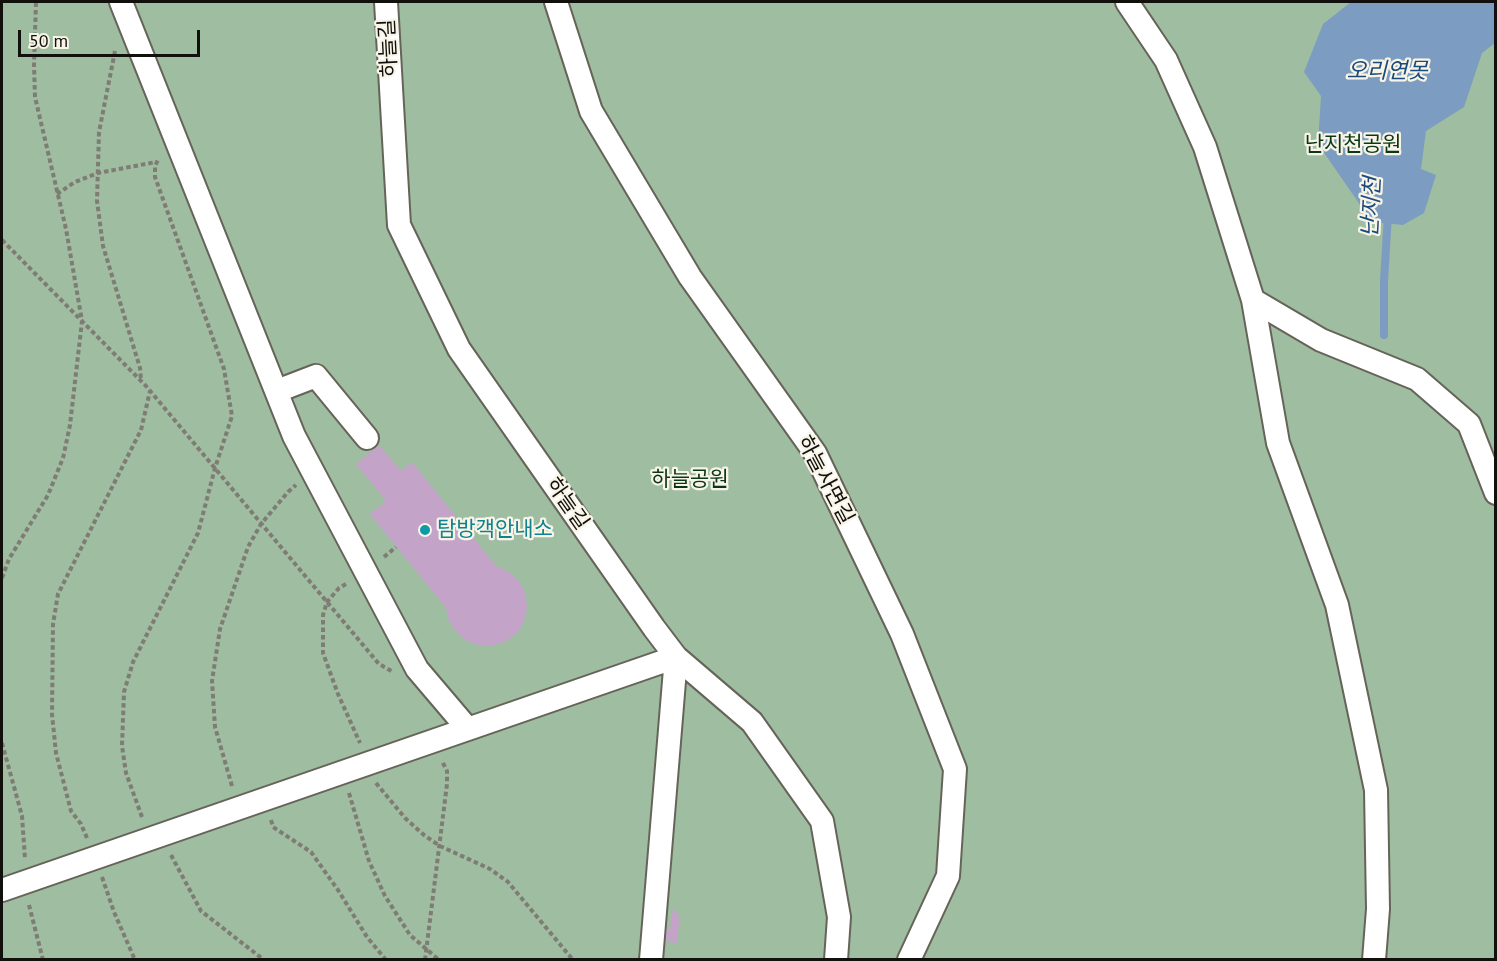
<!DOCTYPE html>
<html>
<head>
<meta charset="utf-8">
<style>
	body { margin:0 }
	#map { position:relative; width:1497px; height:961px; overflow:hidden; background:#ebe6da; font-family:"PT Sans",sans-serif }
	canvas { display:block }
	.frame { position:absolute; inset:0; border:3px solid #11100c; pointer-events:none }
	.scale { position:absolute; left:18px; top:30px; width:182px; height:27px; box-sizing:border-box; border:3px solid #11100c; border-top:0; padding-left:8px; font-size:18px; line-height:21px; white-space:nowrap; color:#11100c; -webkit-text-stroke:4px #f8f4e7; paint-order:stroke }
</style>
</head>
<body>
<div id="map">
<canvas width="1497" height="961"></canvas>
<div class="frame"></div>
<div class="scale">50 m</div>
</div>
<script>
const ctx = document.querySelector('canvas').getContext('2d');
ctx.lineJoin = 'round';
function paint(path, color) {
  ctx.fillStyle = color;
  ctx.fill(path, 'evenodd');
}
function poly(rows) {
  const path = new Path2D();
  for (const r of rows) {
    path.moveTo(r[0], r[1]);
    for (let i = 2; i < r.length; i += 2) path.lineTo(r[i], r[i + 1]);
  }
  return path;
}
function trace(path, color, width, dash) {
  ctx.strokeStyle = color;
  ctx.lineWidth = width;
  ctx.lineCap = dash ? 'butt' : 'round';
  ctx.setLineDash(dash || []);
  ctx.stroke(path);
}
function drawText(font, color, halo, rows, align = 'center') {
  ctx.font = font + ' "PT Sans","Noto Sans KR",sans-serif';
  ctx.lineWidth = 4.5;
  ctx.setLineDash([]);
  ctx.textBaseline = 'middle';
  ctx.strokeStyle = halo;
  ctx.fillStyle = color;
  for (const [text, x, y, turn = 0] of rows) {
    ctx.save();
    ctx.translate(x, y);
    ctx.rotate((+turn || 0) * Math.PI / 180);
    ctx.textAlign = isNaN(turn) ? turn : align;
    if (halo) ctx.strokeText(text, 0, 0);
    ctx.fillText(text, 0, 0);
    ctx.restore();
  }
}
paint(poly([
	[2,2,1495,2,1495,959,2,960]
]), '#9ebda1');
paint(poly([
	[1351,2,1495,2,1495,43,1482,53,1464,107,1426,131,1421,169,1436,175,1424,213,1403,225,1372,222,1318,144,1321,96,1304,72,1323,24]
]), '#7c9dc1');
trace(poly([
	[1384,335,1384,281,1388,214]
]), '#7c9dc1', 8);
paint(poly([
	[379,445,401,471,412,462,496,566,508,571,518,580,525,592,527,606,525,619,518,632,507,641,494,645,480,646,467,641,456,632,449,621,446,608,370,514,386,501,356,464],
	[672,909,680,916,677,943,664,941,666,930,670,930]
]), '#c4a3c9');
const street = poly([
	[121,2,294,436,417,669,468,729],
	[386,2,399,225,459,349,654,628,676,657,752,722,822,821,839,917,836,960],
	[556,2,591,111,690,277,815,453,902,634,955,769,948,876,909,960],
	[1127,2,1166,60,1205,147,1253,300,1278,443,1337,605,1376,790,1378,909,1374,960],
	[1253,300,1321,340,1417,379,1469,424,1496,493],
	[277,391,316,376,367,438],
	[2,890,676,657,651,960]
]);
trace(street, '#666358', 26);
trace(poly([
	[115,51,99,132,97,201,103,246,140,368,141,380],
	[57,194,75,182,98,173,156,162],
	[2,240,146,386,379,664,393,672],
	[384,557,396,547],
	[2,578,9,559,48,495,63,458,70,425,82,321,66,229,35,97,34,65,36,2],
	[346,584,339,588,327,602,323,615,323,653,338,694,360,743],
	[2,743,22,816,25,859],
	[376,783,405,818,424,835,440,846,490,869,508,882,573,960],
	[232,786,215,727,212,681,220,629,248,547,261,524,288,492,296,485],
	[349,793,369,861,385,896,410,935,439,960],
	[142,817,126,773,122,746,124,692,133,662,198,533,215,468,232,416,224,369,155,177,155,166,159,158],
	[271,820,273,827,311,852,338,890,367,937,386,960],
	[87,838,81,824,71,811,56,753,52,714,53,624,58,594,141,430,150,391],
	[171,855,201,911,264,960],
	[102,877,114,912,135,960],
	[29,905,43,960],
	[425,960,447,784,447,771,442,761]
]), '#7f7c74', 4, [4.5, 3]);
trace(street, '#fff', 22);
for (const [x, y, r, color] of [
	[425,530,6,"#0f9aa8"]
]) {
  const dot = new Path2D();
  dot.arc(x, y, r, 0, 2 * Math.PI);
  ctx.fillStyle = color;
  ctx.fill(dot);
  trace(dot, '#f8f4e7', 2);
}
drawText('21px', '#11100c', '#f8f4e7', [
	["하늘길",389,48,-93],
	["하늘사면길",825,480,62],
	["하늘길",567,504,55]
]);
drawText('21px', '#0a3716', '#f8f4e7', [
	["난지천공원",1353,145],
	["하늘공원",690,480]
]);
drawText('21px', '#0d838f', '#f8f4e7', [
	["탐방객안내소",437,530]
], 'left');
drawText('italic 22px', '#1b4b7a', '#f8f4e7', [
	["오리연못",1387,72],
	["난지천",1372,207,-87]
]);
</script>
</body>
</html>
